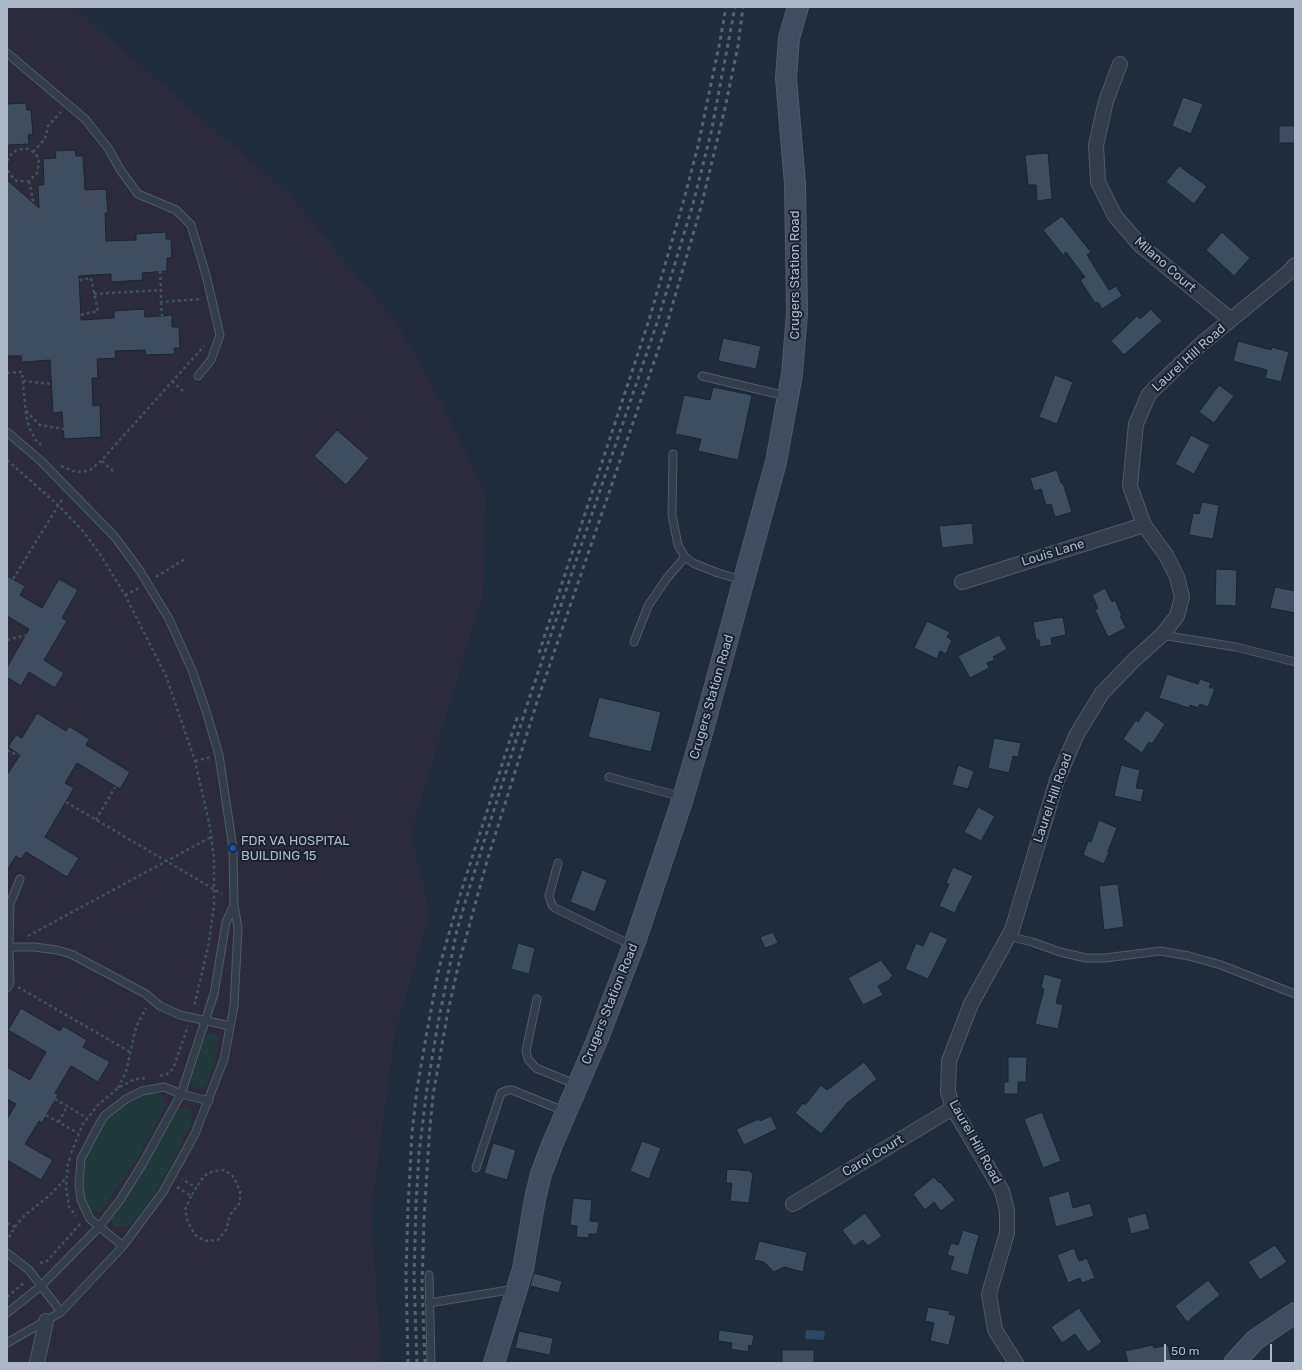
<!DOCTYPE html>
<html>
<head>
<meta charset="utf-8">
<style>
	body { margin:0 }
	#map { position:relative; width:1302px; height:1370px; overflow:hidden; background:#1f2c3a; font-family:Rubik,sans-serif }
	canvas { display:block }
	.frame { position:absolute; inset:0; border:8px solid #adb8c7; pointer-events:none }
	.scale { position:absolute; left:1164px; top:1344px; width:108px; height:18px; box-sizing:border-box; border:2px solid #adb8c7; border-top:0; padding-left:5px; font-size:12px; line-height:14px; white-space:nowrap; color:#adb8c7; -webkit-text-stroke:3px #18232f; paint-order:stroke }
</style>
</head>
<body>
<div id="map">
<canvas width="1302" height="1370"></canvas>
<div class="frame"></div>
<div class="scale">50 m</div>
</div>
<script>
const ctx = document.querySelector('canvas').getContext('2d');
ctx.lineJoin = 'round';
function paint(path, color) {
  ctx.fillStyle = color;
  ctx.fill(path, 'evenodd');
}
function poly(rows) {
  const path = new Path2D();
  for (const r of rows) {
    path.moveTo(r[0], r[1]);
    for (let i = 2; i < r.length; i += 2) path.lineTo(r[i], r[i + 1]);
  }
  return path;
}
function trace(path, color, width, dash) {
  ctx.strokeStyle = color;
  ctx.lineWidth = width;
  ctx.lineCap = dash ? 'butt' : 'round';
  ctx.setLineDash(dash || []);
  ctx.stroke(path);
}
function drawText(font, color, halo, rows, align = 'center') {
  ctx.font = font + ' Rubik,sans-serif';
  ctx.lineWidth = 4;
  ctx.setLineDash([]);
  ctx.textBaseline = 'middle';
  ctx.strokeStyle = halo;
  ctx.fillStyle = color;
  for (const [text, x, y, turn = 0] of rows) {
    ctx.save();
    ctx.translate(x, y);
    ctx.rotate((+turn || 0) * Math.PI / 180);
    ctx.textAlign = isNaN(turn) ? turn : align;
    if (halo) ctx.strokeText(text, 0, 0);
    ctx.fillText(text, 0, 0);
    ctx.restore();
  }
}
paint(poly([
	[7,7,74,7,291,196,397,323,439,397,486,493,483,594,411,833,430,913,395,1034,371,1215,382,1363,7,1363]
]), '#2c2b3b');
paint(poly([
	[209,1033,215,1033,219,1038,218,1051,206,1087,197,1089,192,1086,191,1079,206,1036],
	[154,1093,161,1095,164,1099,165,1105,158,1120,138,1158,102,1209,98,1212,91,1211,85,1200,82,1189,82,1179,87,1155,96,1137,107,1119,123,1105,141,1096],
	[180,1107,188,1108,192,1112,192,1121,170,1167,145,1207,130,1225,118,1228,112,1224,111,1218,139,1178]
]), '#21393b');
paint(poly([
	[806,1330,825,1331,824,1340,805,1339]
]), '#2f4761');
const building = poly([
	[1183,97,1203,104,1191,134,1172,126,1183,97],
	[26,103,27,110,31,110,33,134,28,135,29,144,7,145,7,104,26,103],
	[1279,126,1295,126,1295,143,1279,143,1279,126],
	[75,150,76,156,83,156,85,190,106,189,108,213,105,213,106,241,136,240,136,234,166,232,166,239,171,239,172,258,167,258,167,271,142,273,143,280,111,282,111,274,79,276,81,320,114,318,114,311,144,309,145,317,172,315,172,327,179,327,180,348,174,348,175,354,146,355,145,350,115,351,116,358,97,359,98,378,92,378,93,406,100,405,101,437,64,439,62,412,53,413,50,360,22,362,21,356,7,356,7,180,39,208,38,185,44,185,43,159,56,158,55,151,75,150],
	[1048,153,1052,199,1037,201,1036,185,1028,185,1025,155,1048,153],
	[1179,166,1207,186,1194,204,1166,182,1179,166],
	[1062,216,1091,252,1087,255,1109,290,1116,286,1122,296,1102,309,1098,302,1095,303,1080,280,1085,277,1066,252,1063,255,1043,230,1062,216],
	[1222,232,1250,258,1234,276,1206,250,1222,232],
	[1151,309,1162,321,1124,355,1111,341,1137,316,1140,319,1151,309],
	[723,338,761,346,756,369,718,361,723,338],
	[1238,341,1271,350,1272,347,1289,352,1281,382,1265,378,1267,370,1233,361,1238,341],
	[1055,375,1073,382,1057,424,1039,417,1055,375],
	[1219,385,1234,396,1214,423,1199,412,1219,385],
	[713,387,752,395,738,460,698,451,701,439,675,434,684,395,710,400,713,387],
	[337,430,369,458,346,485,314,456,337,430],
	[1191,435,1210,445,1194,474,1175,464,1191,435],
	[1057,470,1061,483,1063,483,1072,512,1055,517,1051,504,1046,505,1041,489,1034,491,1030,478,1057,470],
	[1202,502,1219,505,1213,539,1189,535,1193,513,1199,514,1202,502],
	[972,523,974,544,942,548,939,526,972,523],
	[1216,569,1237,570,1236,606,1215,605,1216,569],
	[7,576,25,586,20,595,42,608,59,579,78,590,62,618,67,621,44,660,64,673,55,688,29,672,21,686,7,677,7,667,29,629,7,616,7,576],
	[1275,587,1295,591,1295,613,1270,608,1275,587],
	[1105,588,1112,602,1115,600,1122,616,1120,616,1126,628,1108,637,1095,610,1098,608,1092,595,1105,588],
	[1063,617,1066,635,1051,638,1052,645,1040,647,1039,640,1036,640,1033,622,1063,617],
	[927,621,950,632,947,637,952,640,946,654,940,651,937,659,914,648,927,621],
	[999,635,1007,649,993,657,995,660,987,663,989,668,970,678,958,656,999,635],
	[1167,674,1198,684,1200,679,1211,683,1209,687,1215,689,1208,707,1200,704,1198,708,1190,705,1189,708,1159,698,1167,674],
	[599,697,661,712,651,752,588,737,599,697],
	[1146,710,1165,724,1152,744,1149,742,1142,753,1123,739,1136,720,1138,722,1146,710],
	[37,713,66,731,69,726,89,739,86,745,130,772,120,789,77,763,65,783,74,788,45,837,79,858,67,877,26,852,21,859,16,856,7,870,7,775,20,755,8,747,16,735,22,738,37,713],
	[994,738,1021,743,1018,757,1013,756,1009,773,988,768,994,738],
	[958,765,974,771,968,789,952,785,958,765],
	[1121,765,1140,770,1136,788,1144,789,1141,802,1114,796,1121,765],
	[978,807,995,816,981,841,964,832,978,807],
	[1099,820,1117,828,1108,851,1109,852,1104,864,1083,855,1088,841,1091,842,1099,820],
	[953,867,973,876,961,901,960,901,955,913,939,906,949,884,946,883,953,867],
	[582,870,607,880,595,912,570,902,582,870],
	[1118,884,1124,927,1104,930,1099,886,1118,884],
	[930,931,948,939,928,979,905,969,916,943,923,946,930,931],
	[773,932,778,943,765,948,760,937,773,932],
	[518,943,535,948,529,974,511,969,518,943],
	[881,960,893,976,890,978,891,979,878,986,883,995,863,1005,848,978,881,960],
	[1044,974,1062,979,1056,1003,1063,1005,1058,1029,1035,1024,1044,989,1041,988,1044,974],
	[21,1008,60,1031,63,1026,87,1040,83,1047,110,1062,98,1082,71,1066,55,1093,58,1095,42,1123,39,1121,25,1144,53,1160,41,1180,7,1160,7,1119,16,1104,7,1099,7,1067,30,1080,46,1052,8,1030,21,1008],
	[1008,1057,1027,1057,1026,1082,1018,1082,1018,1094,1004,1094,1004,1082,1008,1082,1008,1057],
	[864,1062,877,1079,847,1103,821,1134,795,1113,803,1103,805,1105,821,1085,827,1090,864,1062],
	[1042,1112,1061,1161,1043,1168,1024,1119,1042,1112],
	[771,1116,777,1129,744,1145,736,1129,759,1119,760,1121,771,1116],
	[642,1141,661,1148,649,1179,630,1171,642,1141],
	[493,1143,516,1150,507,1180,484,1173,493,1143],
	[727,1169,751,1171,751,1173,753,1173,749,1203,730,1201,732,1183,726,1183,727,1169],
	[934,1177,939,1183,940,1182,955,1200,941,1211,934,1202,925,1210,913,1194,934,1177],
	[1069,1191,1073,1208,1090,1203,1094,1216,1056,1227,1048,1197,1069,1191],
	[573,1198,592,1200,590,1221,599,1222,597,1234,589,1234,589,1238,576,1237,577,1226,570,1225,573,1198],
	[865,1213,882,1236,868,1246,863,1240,854,1246,842,1230,865,1213],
	[1146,1213,1150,1229,1131,1234,1127,1218,1146,1213],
	[963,1230,979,1235,968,1275,950,1270,954,1257,947,1255,951,1243,958,1245,963,1230],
	[759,1241,807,1252,803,1272,784,1267,774,1272,764,1262,754,1260,759,1241],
	[1275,1245,1287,1262,1260,1280,1248,1262,1275,1245],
	[1074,1248,1079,1261,1087,1258,1095,1278,1082,1283,1080,1278,1068,1283,1057,1255,1074,1248],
	[534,1273,562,1281,559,1293,530,1286,534,1273],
	[1208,1280,1220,1295,1187,1322,1175,1306,1208,1280],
	[928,1307,950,1311,949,1314,956,1316,949,1345,930,1341,934,1323,925,1321,928,1307],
	[1079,1308,1102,1342,1088,1352,1075,1334,1062,1343,1051,1327,1079,1308],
	[719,1330,754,1335,752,1346,749,1345,748,1352,731,1349,732,1343,718,1341,719,1330],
	[519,1331,553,1338,550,1355,515,1348,519,1331],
	[1153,1345,1154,1348,1168,1345,1172,1363,1128,1363,1125,1351,1153,1345],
	[782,1350,814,1350,814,1363,782,1363,782,1350]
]);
paint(building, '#3f4e5f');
trace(building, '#1a2531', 1);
const lane = poly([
	[7,53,85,119,108,148,121,171,138,194,176,210,191,225,206,275,220,335,211,360,198,376],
	[702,376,786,396],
	[7,432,41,461,115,537,140,571,169,619,192,670,206,711,219,755,233,848,234,905,238,928,234,1006,224,1059,195,1134,163,1192,123,1246,61,1312,7,1343],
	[673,454,672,515,678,545,685,557,693,563,718,573,742,580],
	[1162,635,1236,647,1295,662],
	[634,642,648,606,667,578,685,557],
	[609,777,682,797],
	[558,863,549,896,552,905,555,908,631,945],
	[1008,936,1032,942,1060,952,1086,958,1105,958,1160,951,1189,956,1221,965,1295,994],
	[7,948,16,947,34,947,57,950,71,954,146,994,160,1006,180,1015,230,1026],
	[7,988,10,983,9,948,10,904,20,879],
	[537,999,526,1051,528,1059,536,1068,577,1085],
	[476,1168,501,1093,508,1090,512,1090,564,1111],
	[123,1246,90,1219,81,1200,79,1184,81,1159,94,1134,104,1116,126,1099,142,1091,164,1087,181,1094,209,1101],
	[7,1253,29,1270,61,1312],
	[429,1275,431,1363],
	[429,1303,515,1289],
	[7,1313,41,1286,99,1227,120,1200,143,1163,181,1094,214,994,226,922,234,905]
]);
const street = poly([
	[1120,64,1106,101,1096,145,1098,182,1115,216,1140,245,1231,320],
	[962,582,1144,525],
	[793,1204,953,1108],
	[37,1363,46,1321],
	[1016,1363,995,1330,989,1294,1007,1233,1007,1211,1002,1191,953,1108,948,1092,949,1061,971,1004,1012,930,1057,780,1077,734,1102,693,1134,660,1162,635,1177,616,1182,597,1177,577,1166,555,1144,525,1130,486,1136,424,1149,394,1200,345,1289,272,1295,265]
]);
const secondary = poly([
	[494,1363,523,1269,535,1199,541,1174,552,1145,598,1038,636,939,683,798,704,726,776,462,792,374,797,313,795,184,786,78,789,38,798,7],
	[1234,1363,1255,1340,1295,1313]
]);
trace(lane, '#505b68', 9);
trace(street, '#505b68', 16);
trace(secondary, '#505b68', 22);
trace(poly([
	[33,152,44,140,47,133,47,127,61,112],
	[7,161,12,153,17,150,23,149,28,149,33,152,37,156,39,162,37,173,29,181,17,181,13,178,7,169],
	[29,181,35,210,48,233],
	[160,271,161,290],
	[94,294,161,290,161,302,202,299],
	[161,302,162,316],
	[75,316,98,311,91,278,76,281],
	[7,373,22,372,26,414,29,427,35,439,41,445],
	[23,381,52,384],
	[172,381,184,392],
	[26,411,40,425,64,429],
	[7,460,58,505,83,531,100,554,125,595,166,676,195,761,210,827,214,859,214,906,208,947,194,1007],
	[102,461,114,472],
	[61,466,73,471,81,472,90,470,100,462,204,346],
	[156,577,185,559],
	[13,579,63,498],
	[125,595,139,588],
	[7,640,26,635],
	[7,750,17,755,18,754],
	[195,761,211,757],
	[66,802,222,894],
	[7,812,15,817],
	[96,820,115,787],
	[28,936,211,837],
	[18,987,130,1052],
	[160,1076,167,1074,173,1069,188,1026],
	[118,1088,126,1072,136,1027,146,1008],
	[55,1099,87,1118],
	[46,1115,78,1133],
	[59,1122,67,1106],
	[71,1153,83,1124,98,1105,118,1088,135,1079,147,1078],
	[70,1158,68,1164,66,1187,69,1207,76,1216],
	[177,1187,191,1196,196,1188,182,1179],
	[191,1196,185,1210,188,1222,195,1235,205,1241,218,1240,226,1230,230,1215,240,1203,240,1191,236,1182,232,1175,224,1170,213,1171,204,1176,196,1188],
	[7,1223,15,1227,8,1239],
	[15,1227,24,1216,49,1196,66,1178],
	[40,1263,47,1261,81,1223],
	[7,1297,25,1282]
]), '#3c5555', 2.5, [3, 3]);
trace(lane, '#333e4a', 7);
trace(street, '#333e4a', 14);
trace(secondary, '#404d5e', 20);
trace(poly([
	[539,653,649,320,683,203,698,146,720,41,726,7],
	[408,1363,406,1273,408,1208,412,1133,417,1089,426,1037,439,968,461,892,518,715],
	[417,1363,414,1277,416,1204,419,1153,427,1088,438,1023,457,930,470,886,529,699,657,323,693,204,711,133,735,7],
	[425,1363,422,1286,424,1219,429,1138,433,1095,448,1011,459,963,487,861,537,702,666,327,701,207,725,108,738,46,743,7]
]), '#546272', 3, [4, 4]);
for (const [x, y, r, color] of [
	[233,848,4,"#1a4fb4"]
]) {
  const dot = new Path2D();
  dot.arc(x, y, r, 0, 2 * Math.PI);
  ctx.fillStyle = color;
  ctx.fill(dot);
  trace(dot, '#18232f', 1.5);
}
drawText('13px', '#adb8c7', '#18232f', [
	["Milano Court",1165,265,41],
	["Crugers Station Road",795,275,-90],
	["Laurel Hill Road",1189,358,-42],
	["Louis Lane",1053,553,-17],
	["Crugers Station Road",712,697,-74],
	["Laurel Hill Road",1053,798,-71],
	["Crugers Station Road",610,1004,-68],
	["Laurel Hill Road",975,1142,61],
	["Carol Court",873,1156,-31]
]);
drawText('13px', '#adb8c7', '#18232f', [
	["FDR VA HOSPITAL",241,841],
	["BUILDING 15",241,856]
], 'left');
</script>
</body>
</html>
